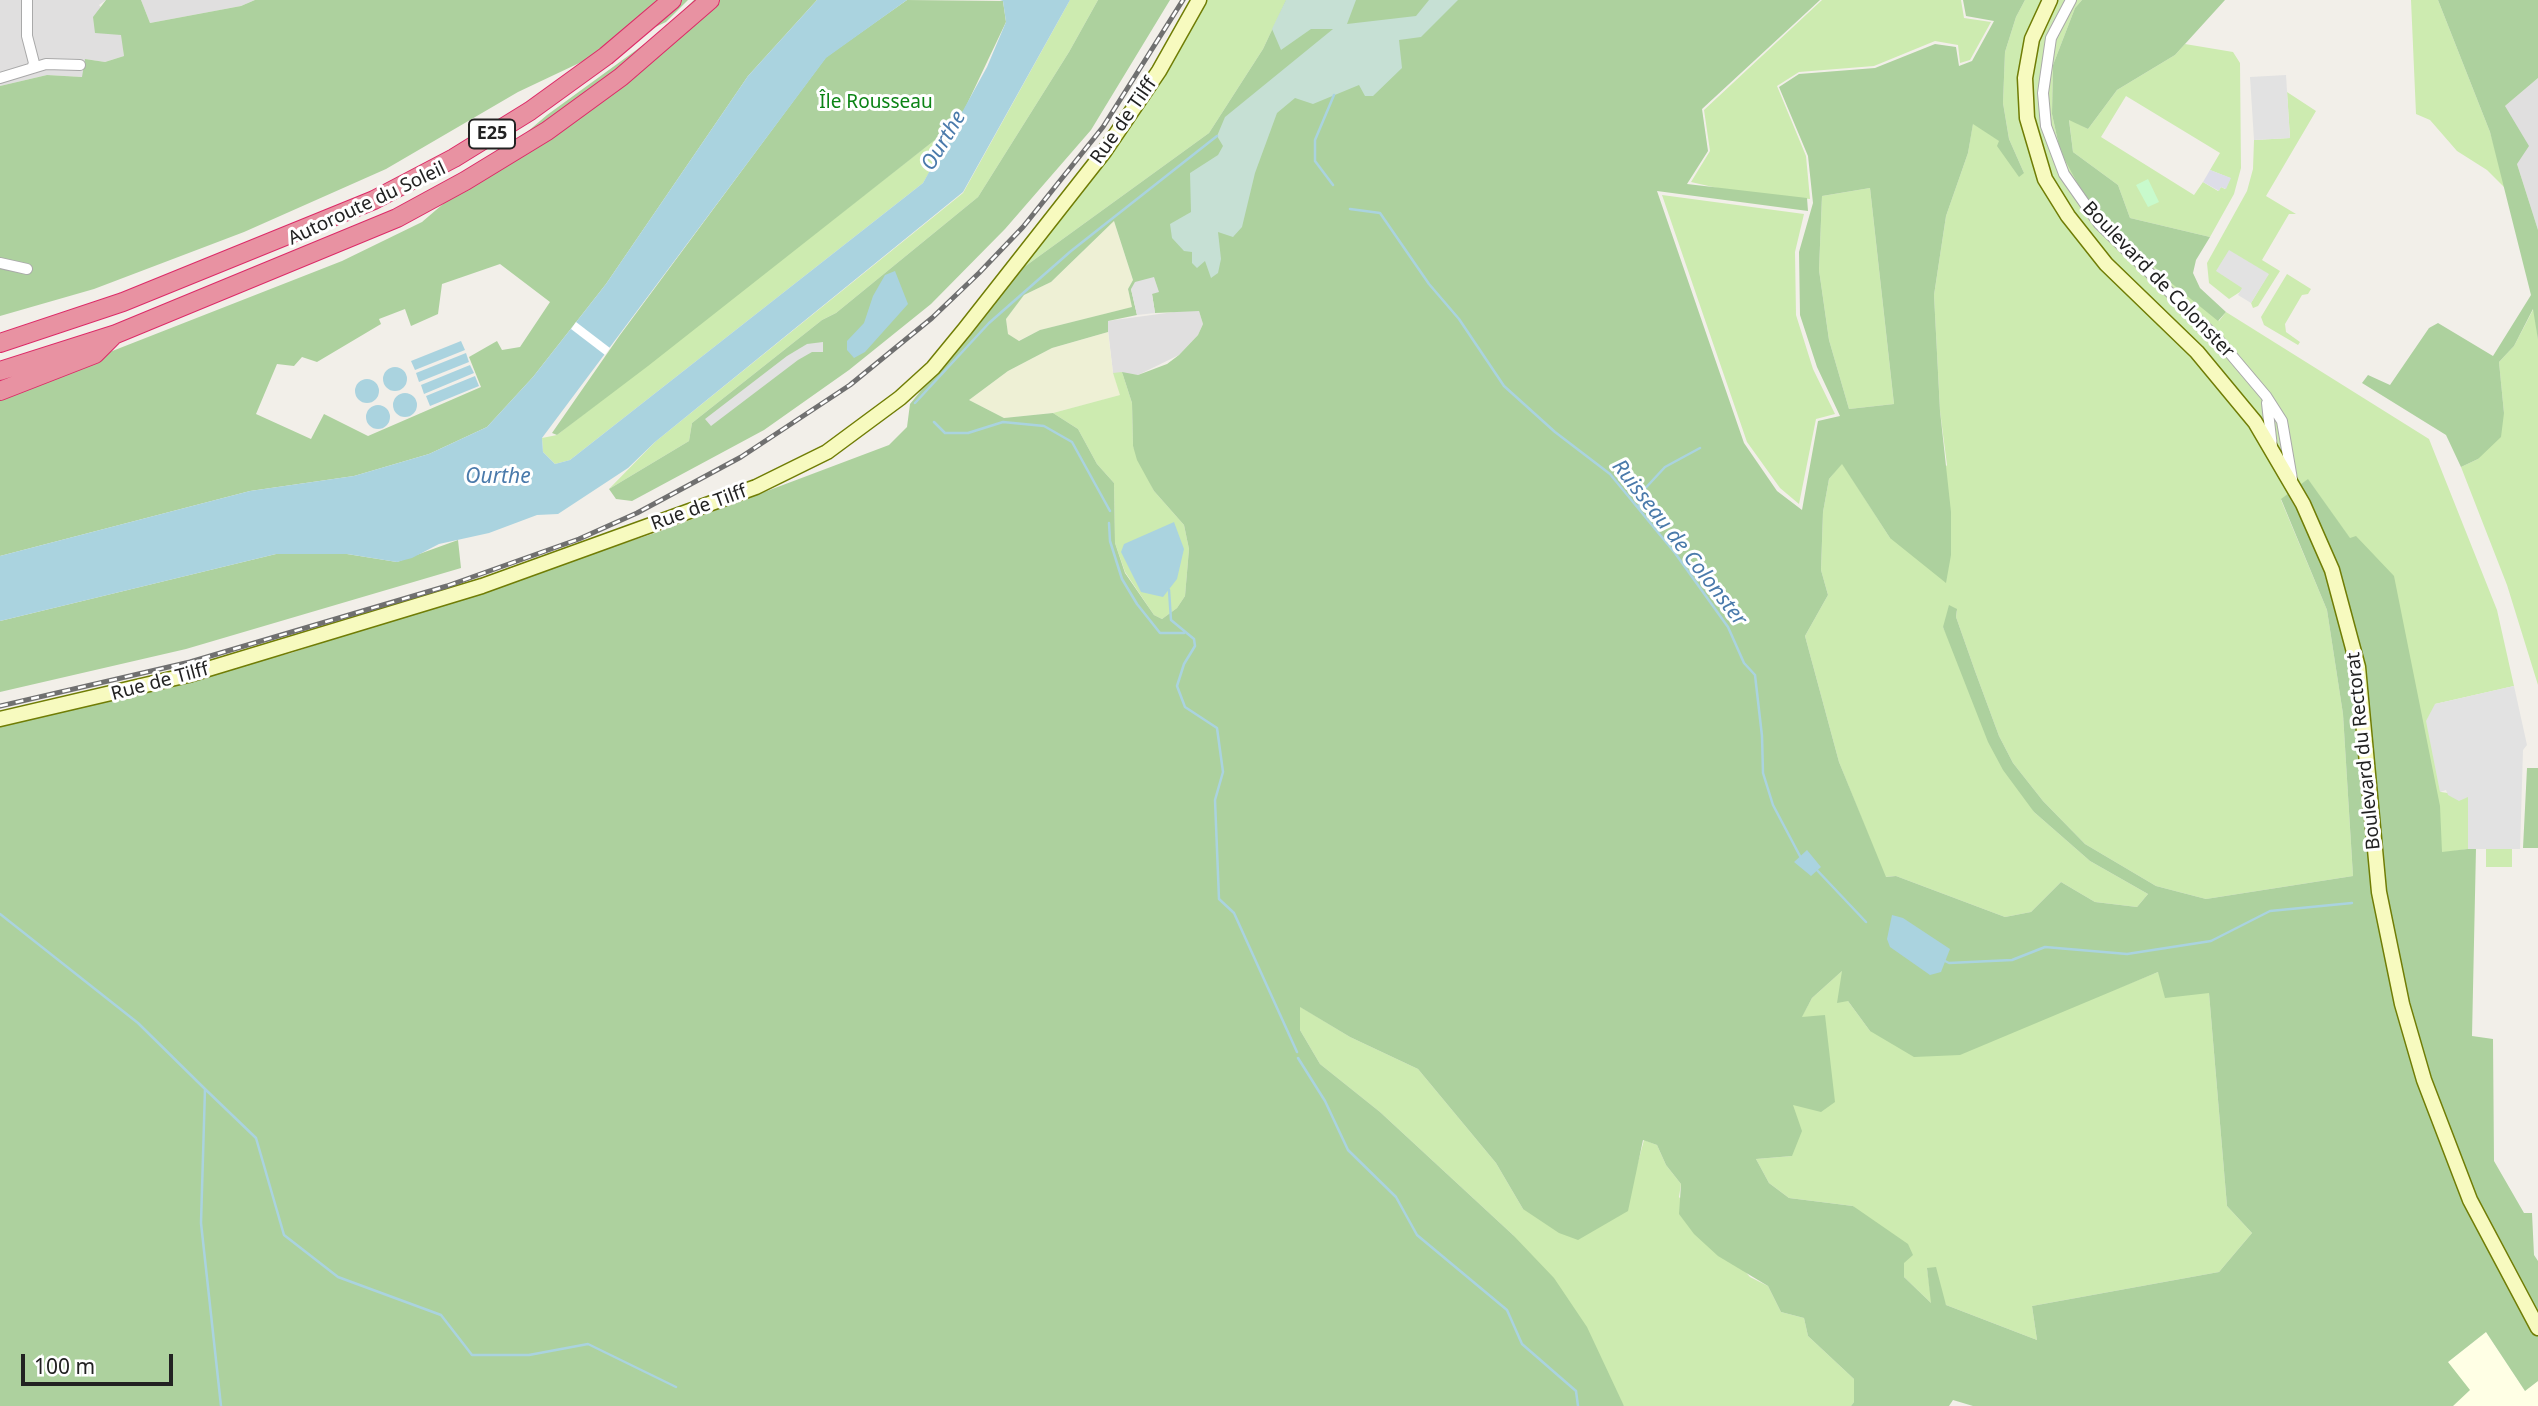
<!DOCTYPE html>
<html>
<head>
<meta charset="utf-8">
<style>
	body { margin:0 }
	#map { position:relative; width:2538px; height:1406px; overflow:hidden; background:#f2efe9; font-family:"Noto Sans",sans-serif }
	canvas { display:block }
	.scale { position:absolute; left:21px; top:1354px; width:152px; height:32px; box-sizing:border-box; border:4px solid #222; border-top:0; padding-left:9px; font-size:21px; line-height:24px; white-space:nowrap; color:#222; -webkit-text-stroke:5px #fff; paint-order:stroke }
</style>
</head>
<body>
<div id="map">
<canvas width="2538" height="1406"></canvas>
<div class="scale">100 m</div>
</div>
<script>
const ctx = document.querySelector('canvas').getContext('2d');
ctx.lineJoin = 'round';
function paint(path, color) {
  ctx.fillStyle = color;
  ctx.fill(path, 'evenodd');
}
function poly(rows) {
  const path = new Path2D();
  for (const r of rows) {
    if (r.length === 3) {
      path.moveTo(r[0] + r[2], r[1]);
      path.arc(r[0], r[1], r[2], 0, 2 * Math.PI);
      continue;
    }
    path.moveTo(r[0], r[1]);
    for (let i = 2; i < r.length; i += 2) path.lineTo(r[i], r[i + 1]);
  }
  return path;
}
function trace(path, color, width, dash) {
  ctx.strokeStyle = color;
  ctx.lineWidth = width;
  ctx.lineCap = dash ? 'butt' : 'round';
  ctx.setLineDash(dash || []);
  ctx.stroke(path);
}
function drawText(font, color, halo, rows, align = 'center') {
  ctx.font = font + ' "Noto Sans",sans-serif';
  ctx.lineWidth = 6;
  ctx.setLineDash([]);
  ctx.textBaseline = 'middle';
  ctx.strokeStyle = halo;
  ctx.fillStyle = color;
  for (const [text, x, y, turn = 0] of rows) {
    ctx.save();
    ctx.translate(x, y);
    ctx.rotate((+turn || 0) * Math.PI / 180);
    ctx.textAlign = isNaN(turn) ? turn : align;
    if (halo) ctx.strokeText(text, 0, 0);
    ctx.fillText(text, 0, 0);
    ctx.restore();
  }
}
paint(poly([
	[0,0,106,0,99,5,122,34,124,56,105,62,85,59,83,77,47,75,0,86],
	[141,0,255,0,241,6,150,23],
	[2538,78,2538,230,2517,164,2505,106],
	[1189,310,1199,311,1203,324,1198,335,1179,355,1138,375,1113,373,1107,321]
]), '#e0dfdf');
paint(poly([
	[2486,1332,2525,1391,2538,1381,2538,1406,2453,1406,2448,1362]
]), '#ffffe5');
paint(poly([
	[1114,221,1133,280,1128,289,1133,307,1040,330,1018,341,1008,334,1006,319,1024,295,1051,282],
	[1108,332,1113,373,1121,395,1053,413,1004,418,969,400,1008,371,1052,348]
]), '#eef0d5');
paint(poly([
	[1070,0,1098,0,1069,52,978,197,836,313,822,320,692,423,689,441,609,489,655,442,963,193],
	[1206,0,1286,0,1263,49,1209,133,1020,270,1112,154],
	[1822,0,1961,0,1964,18,1991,22,1970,60,1960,63,1958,45,1935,41,1874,66,1799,72,1777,86,1806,156,1810,199,1743,194,1691,182,1710,151,1704,110],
	[2025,0,2082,0,2075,8,2053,65,2052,114,2060,151,2219,321,2226,312,2429,439,2497,610,2514,686,2435,704,2441,792,2468,796,2468,849,2442,853,2350,539,2308,480,2281,500,2327,610,2343,714,2353,876,2206,899,2156,886,2085,844,2043,801,2013,763,1999,736,1975,671,1956,617,1957,610,1943,627,2034,812,2090,861,2148,894,2137,907,2095,902,2061,882,2031,912,2005,917,1896,876,1885,877,1839,762,1805,636,1828,595,1821,570,1823,512,1829,479,1842,463,1890,538,1947,465,1940,411,1934,295,1946,216,1968,153,1973,123,2000,141,2024,173,2009,139,2003,103,2005,52,2016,17],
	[2411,0,2438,0,2490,132,2507,190,2487,170,2457,151,2430,120,2416,114],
	[2185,44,2233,52,2240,63,2241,168,2234,194,2210,237,2130,218,2118,185,2073,152,2069,119,2088,129,2117,90,2175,55],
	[2126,96,2220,153,2210,170,2230,178,2225,189,2221,187,2218,191,2203,182,2194,195,2101,137],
	[2287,92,2316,111,2266,196,2296,214,2289,214,2262,260,2280,271,2258,306,2253,308,2251,303,2268,274,2229,299,2209,283,2207,263,2247,191,2253,169,2254,140,2290,138],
	[959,121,923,183,570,460,555,464,543,452,542,438,557,435],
	[1870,188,1894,404,1849,409,1829,340,1819,270,1822,196],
	[1662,195,1804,214,1795,252,1796,315,1813,369,1835,414,1816,419,1799,504,1780,488,1747,442],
	[2287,274,2311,289,2308,294,2302,295,2285,324,2286,332,2300,342,2298,345,2264,325,2261,317],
	[2534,308,2538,340,2538,685,2507,585,2461,467,2478,459,2504,413,2499,362,2514,346],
	[1122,372,1132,403,1133,446,1154,491,1184,525,1189,549,1185,596,1177,608,1162,619,1154,615,1125,572,1115,543,1114,483,1097,464,1078,429,1053,413,1120,395,1113,373],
	[2486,849,2512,849,2512,867,2486,867],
	[1843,970,1848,1001,1870,1031,2081,1003,2158,972,2209,993,2227,1206,2252,1233,2219,1272,2032,1306,2037,1340,1946,1305,1927,1268,1932,1304,1904,1277,1904,1263,1853,1206,1789,1198,1769,1183,1756,1159,1792,1156,1792,1105,1825,1016,1801,1018,1812,998],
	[1299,1006,1350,1037,1418,1069,1496,1163,1523,1209,1635,1173,1644,1140,1657,1145,1666,1165,1681,1184,1679,1197,1750,1277,1768,1286,1781,1312,1804,1318,1808,1336,1854,1379,1854,1402,1851,1406,1624,1406,1513,1235,1380,1112,1320,1064,1300,1030]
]), '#cdebb0');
paint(poly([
	[106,0,141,0,150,23,241,6,255,0,688,0,666,22,518,92,386,169,244,232,94,289,0,316,0,86,47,75,82,77,85,59,105,62,124,56,121,35,95,33,93,17],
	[694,0,817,0,748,76,606,284,533,377,487,427,429,454,354,476,250,491,0,556,0,395,342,261,422,222,547,115,661,32],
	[500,264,550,302,520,347,502,350,497,341,469,357,481,387,368,436,324,414,311,439,256,414,277,364,294,366,302,357,317,362,381,324,379,319,405,309,411,326,438,314,442,284],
	[907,0,1003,1,1006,22,959,121,648,366,557,435,552,433,620,335,826,57],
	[1098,0,1170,0,1091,130,1005,229,931,304,849,370,764,430,632,501,616,499,609,489,689,441,692,423,822,320,836,313,978,197,1069,52],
	[1286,0,1820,0,1702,109,1708,151,1687,184,1807,198,1808,211,1657,191,1744,443,1777,491,1802,510,1818,421,1840,416,1817,367,1800,315,1799,252,1813,203,1808,156,1779,87,1799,74,1875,68,1935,44,1956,47,1959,66,1972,61,1994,21,1966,16,1963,0,2025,0,2016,17,2005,52,2003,103,2009,139,2024,173,2019,177,1997,146,1999,141,1973,124,1968,153,1946,216,1934,295,1940,411,1951,512,1951,555,1946,583,1890,538,1842,464,1829,479,1823,512,1821,570,1828,595,1805,636,1839,762,1886,877,1896,876,2005,917,2031,912,2061,882,2095,902,2137,907,2148,894,2090,861,2034,812,2003,770,1988,742,1943,627,1949,605,1957,609,1956,617,1975,671,1999,736,2013,763,2043,801,2085,844,2156,886,2206,899,2353,876,2343,714,2327,610,2281,499,2308,479,2350,538,2356,536,2394,576,2440,806,2442,852,2476,848,2472,1036,2493,1039,2494,1161,2524,1213,2532,1213,2534,1255,2538,1261,2538,1381,2525,1391,2486,1332,2448,1362,2470,1390,2453,1406,1973,1406,1953,1400,1949,1406,1851,1406,1854,1402,1854,1379,1808,1336,1804,1318,1781,1312,1768,1286,1718,1256,1694,1234,1679,1214,1681,1184,1666,1165,1657,1145,1643,1140,1628,1211,1578,1240,1559,1233,1523,1209,1496,1163,1418,1069,1350,1037,1300,1007,1300,1030,1320,1064,1380,1112,1513,1235,1554,1278,1587,1327,1624,1406,0,1406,0,723,70,709,291,653,661,531,889,445,907,427,910,404,1020,270,1209,133,1263,49],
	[1870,188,1894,404,1849,409,1829,340,1819,270,1822,196],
	[1114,221,1133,280,1128,289,1132,307,1040,330,1019,341,1008,334,1006,319,1024,295,1051,282],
	[1131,289,1152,294,1155,313,1199,311,1203,324,1198,335,1179,355,1167,364,1138,375,1122,372,1132,403,1133,446,1137,460,1154,491,1184,525,1189,549,1185,596,1177,608,1162,619,1154,615,1125,573,1115,543,1114,483,1097,464,1078,429,1053,413,1004,418,969,400,1008,371,1052,348,1108,332,1108,321,1137,315],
	[1842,971,1837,1003,1848,1001,1870,1031,1914,1057,1960,1055,2158,972,2165,998,2209,993,2227,1206,2252,1233,2219,1272,2032,1306,2037,1340,1946,1305,1936,1267,1927,1268,1931,1303,1904,1277,1904,1263,1913,1255,1908,1244,1853,1206,1789,1198,1769,1183,1756,1159,1792,1156,1802,1131,1793,1105,1821,1112,1835,1102,1825,1015,1802,1017,1812,998],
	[2082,0,2225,0,2175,55,2117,90,2088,129,2069,120,2073,152,2118,185,2130,218,2210,237,2196,260,2193,273,2200,288,2226,312,2218,321,2170,282,2086,199,2060,151,2052,114,2053,65,2075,8],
	[2438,0,2538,0,2538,78,2505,106,2529,146,2517,164,2538,230,2538,340,2533,309,2514,346,2499,362,2504,413,2501,437,2478,459,2461,467,2446,435,2362,383,2368,375,2390,385,2429,328,2438,323,2493,356,2531,295,2490,132],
	[458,540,461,568,186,649,0,692,0,621,276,554,347,554,397,562],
	[2527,768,2538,768,2538,848,2523,848]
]), '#add19e');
paint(poly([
	[1286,0,1356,0,1347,24,1416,16,1429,0,1458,0,1421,37,1399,40,1402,68,1373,96,1365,96,1359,85,1313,104,1295,98,1277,113,1255,173,1242,227,1233,237,1218,232,1221,259,1218,273,1211,278,1205,261,1197,268,1192,263,1192,252,1184,251,1172,238,1170,224,1191,212,1190,173,1218,155,1223,146,1217,136,1225,117,1333,29,1311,29,1281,50,1272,29]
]), '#c6e0d4');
paint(poly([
	[2148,179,2159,202,2148,207,2136,185]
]), '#c8facc');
paint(poly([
	[2286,75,2290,138,2254,140,2250,77],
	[2229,250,2269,274,2251,303,2238,295,2242,288,2216,271],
	[1154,277,1159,292,1152,294,1155,313,1137,315,1131,289,1135,282],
	[823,342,823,352,812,352,798,360,711,426,705,419,787,356,807,344],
	[2514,686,2527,745,2523,750,2520,849,2468,849,2468,797,2459,801,2448,795,2446,790,2440,792,2426,721,2435,704]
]), '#e2e2e2');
paint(poly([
	[2210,170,2231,178,2226,189,2221,187,2219,191,2203,182]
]), '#dddde8');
paint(poly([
	[817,0,907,0,826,58,542,438,543,452,555,464,570,460,923,183,987,67,1006,22,1003,1,1000,0,1070,0,963,192,655,442,628,468,558,514,537,515,489,533,439,544,412,558,397,562,347,554,276,554,0,621,0,556,250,491,354,476,429,454,487,427,533,377,606,284,748,76],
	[895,271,908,304,865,352,854,358,847,350,847,341,864,323,873,296,885,275],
	[461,341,465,350,415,370,411,361],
	[466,353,469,362,419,382,416,373],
	[470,365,474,373,424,394,421,385],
	[395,379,12],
	[475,376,479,386,430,406,426,396],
	[367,391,12],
	[405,405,12],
	[378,417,12],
	[1174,522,1184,549,1177,579,1163,597,1141,592,1121,552,1124,544],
	[1807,850,1821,867,1811,876,1794,862],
	[1892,915,1903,918,1950,949,1941,972,1930,975,1890,947,1887,939]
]), '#aad3df');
paint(poly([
	[576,322,610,348,605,355,571,329]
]), '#fff');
trace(poly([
	[1333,185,1315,161,1315,140,1334,95],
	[1350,209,1380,213,1429,284,1459,319,1504,386,1555,432,1610,474,1675,553,1728,627,1744,663,1755,675,1762,736,1763,773,1773,805,1801,858],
	[915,403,989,323,1071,251,1217,136],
	[934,422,945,433,968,433,1003,422,1044,426,1072,442,1110,511],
	[1639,508,1639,495,1665,467,1700,448],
	[1109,523,1110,541,1122,579,1137,604,1160,633,1184,633],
	[1169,590,1171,620,1194,639,1195,646,1184,664,1177,686,1185,707,1217,728,1223,772,1215,800,1219,899,1234,913,1297,1052],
	[1815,868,1866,922],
	[0,914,138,1023,205,1089,201,1223,221,1406],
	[1943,960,1949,963,2012,960,2045,947,2127,954,2211,941,2270,911,2352,903],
	[1298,1058,1325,1101,1348,1150,1396,1197,1417,1235,1507,1310,1522,1344,1576,1391,1578,1406],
	[205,1089,256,1138,284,1235,338,1277,441,1315,472,1355,529,1355,588,1344,676,1387]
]), '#aad3df', 2.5);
const minor = poly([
	[27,0,27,36,34,63,32,68],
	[2071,0,2051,38,2043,93,2046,126,2064,174,2099,224,2217,338,2266,396,2282,421,2292,479],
	[0,78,46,64,80,65],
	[0,263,27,269],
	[2267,403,2272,447]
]);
const secondary = poly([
	[2050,0,2032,39,2025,78,2027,118,2045,179,2068,216,2106,264,2197,352,2255,422,2303,504,2332,570,2358,667,2379,892,2402,1004,2424,1080,2470,1200,2538,1328],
	[0,719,188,675,482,586,756,487,827,452,900,398,933,368,965,329,1104,152,1159,71,1199,0]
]);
const motorway = poly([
	[0,343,123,302,374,200,454,158,530,111,606,56,672,0],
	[0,371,116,334,397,218,465,181,547,131,621,77,710,0],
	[0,391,95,354,112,337]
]);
trace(minor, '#a9a9a9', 12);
trace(secondary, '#707d05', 17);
trace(motorway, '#dc2a67', 20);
trace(minor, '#fff', 10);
trace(secondary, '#f7fabf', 14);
trace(motorway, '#e892a2', 18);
const rail = poly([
	[0,706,190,662,447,586,579,539,637,513,741,457,850,385,932,318,979,273,1023,227,1103,127,1183,0]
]);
trace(rail, '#707070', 5);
trace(rail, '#fff', 2.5, [8]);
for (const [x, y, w] of [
	[492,134,46]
]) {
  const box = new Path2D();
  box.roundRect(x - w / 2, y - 14.5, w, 29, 5);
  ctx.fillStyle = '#fff';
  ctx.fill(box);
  trace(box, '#222', 2);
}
drawText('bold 18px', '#222', null, [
	["E25",492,134]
]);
drawText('19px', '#0c8416', '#fff', [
	["Île Rousseau",876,103]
]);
drawText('19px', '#222', '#fff', [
	["Rue de Tilff",1124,121,-55],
	["Autoroute du Soleil",367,204,-25],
	["Boulevard de Colonster",2158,280,46],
	["Rue de Tilff",699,508,-20],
	["Rue de Tilff",160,682,-15],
	["Boulevard du Rectorat",2364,751,-96]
]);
drawText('italic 21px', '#4a7aab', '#fff', [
	["Ourthe",944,141,-59],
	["Ourthe",498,477],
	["Ruisseau de Colonster",1679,543,52]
]);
</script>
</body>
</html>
